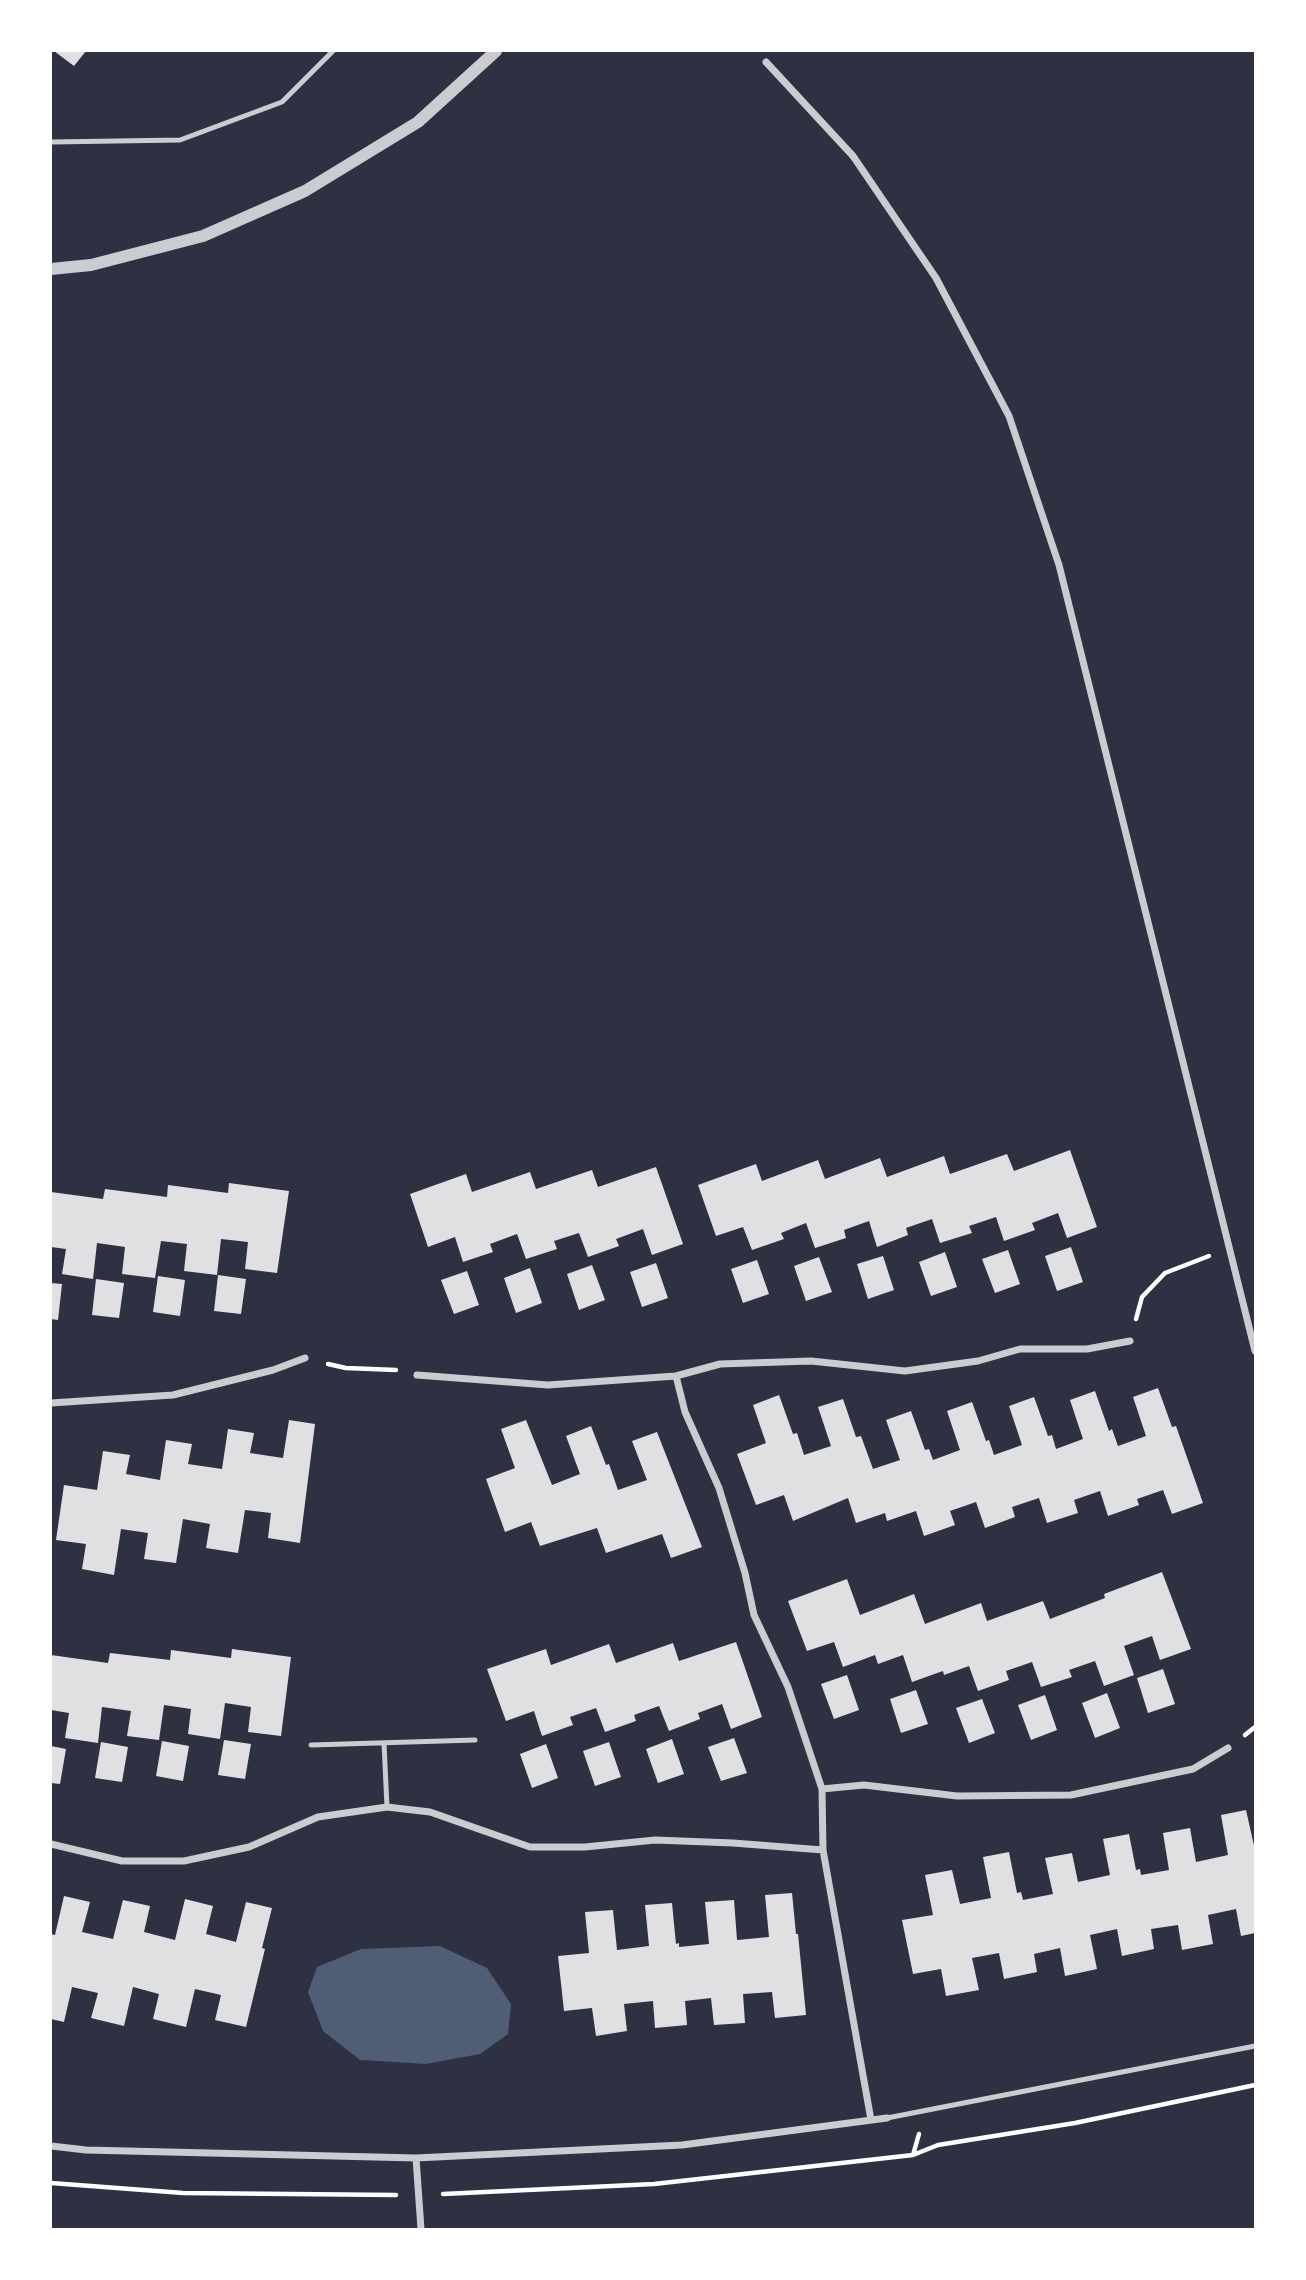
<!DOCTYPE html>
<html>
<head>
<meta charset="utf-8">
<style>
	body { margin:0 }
	#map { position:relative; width:1306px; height:2280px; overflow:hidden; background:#2d3142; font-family:"Sofia Sans Condensed",sans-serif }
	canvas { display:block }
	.frame { position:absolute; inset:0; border:52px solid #fff; pointer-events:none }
</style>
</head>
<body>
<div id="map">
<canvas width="1306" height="2280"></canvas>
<div class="frame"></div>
</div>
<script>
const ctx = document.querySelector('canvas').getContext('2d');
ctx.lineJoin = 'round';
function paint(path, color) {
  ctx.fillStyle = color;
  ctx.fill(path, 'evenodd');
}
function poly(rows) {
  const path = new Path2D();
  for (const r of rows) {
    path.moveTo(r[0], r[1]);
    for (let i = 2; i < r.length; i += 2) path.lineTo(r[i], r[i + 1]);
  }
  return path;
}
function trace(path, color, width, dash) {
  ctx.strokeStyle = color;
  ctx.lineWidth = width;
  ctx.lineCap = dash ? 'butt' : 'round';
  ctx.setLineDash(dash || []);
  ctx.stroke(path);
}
paint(poly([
	[440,1946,487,1968,511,2004,508,2034,480,2054,426,2064,360,2060,323,2031,308,1992,317,1967,361,1949]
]), '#4f5d75');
paint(poly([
	[54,51,86,51,74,66],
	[1070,1150,1097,1227,1067,1238,1058,1213,1032,1223,1035,1230,1004,1241,996,1217,969,1226,972,1233,940,1243,932,1219,906,1228,908,1235,877,1247,869,1221,844,1230,846,1238,815,1248,806,1223,781,1233,784,1239,752,1250,743,1227,716,1236,698,1185,756,1164,762,1181,818,1160,825,1179,880,1158,887,1177,944,1156,950,1174,1007,1154,1014,1171],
	[656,1167,683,1244,652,1255,643,1229,616,1239,619,1246,588,1257,579,1233,554,1241,557,1249,526,1259,517,1234,490,1244,493,1252,463,1262,455,1237,428,1247,410,1194,466,1174,472,1192,530,1172,536,1189,592,1170,598,1187],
	[229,1183,289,1191,277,1273,245,1269,248,1242,221,1239,217,1275,184,1271,187,1244,161,1241,155,1278,122,1274,125,1247,97,1243,93,1279,62,1274,66,1249,51,1247,51,1192,103,1199,105,1189,167,1197,168,1185,228,1193],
	[1071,1247,1083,1282,1057,1291,1045,1256],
	[1008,1250,1020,1284,995,1293,982,1259],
	[945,1252,957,1287,931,1296,919,1262],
	[883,1256,894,1290,868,1299,857,1264],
	[819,1257,832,1292,806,1301,794,1266],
	[757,1260,769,1294,743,1303,731,1269],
	[656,1263,668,1298,642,1307,630,1272],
	[592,1265,605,1300,579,1310,567,1274],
	[530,1268,542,1303,516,1313,504,1278],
	[467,1271,479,1305,454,1314,441,1280],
	[218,1275,246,1279,241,1314,214,1311],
	[158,1276,185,1280,180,1316,153,1312],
	[96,1279,124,1283,119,1318,92,1315],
	[51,1283,62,1284,58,1320,51,1319],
	[1158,1388,1172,1427,1176,1426,1203,1503,1172,1514,1163,1490,1137,1499,1139,1505,1108,1516,1100,1491,1074,1500,1078,1513,1047,1523,1039,1498,1012,1507,1015,1517,985,1528,976,1502,950,1511,955,1525,924,1536,916,1511,887,1521,885,1513,856,1523,848,1498,793,1521,784,1495,756,1505,737,1454,766,1443,753,1405,779,1395,793,1434,797,1433,804,1455,831,1446,818,1407,843,1399,856,1437,861,1436,873,1469,900,1460,886,1420,911,1411,925,1450,929,1449,933,1460,960,1450,947,1411,972,1402,986,1441,989,1440,994,1455,1022,1445,1009,1406,1034,1397,1048,1436,1052,1435,1056,1449,1083,1439,1070,1400,1095,1391,1109,1431,1112,1429,1118,1446,1146,1436,1133,1397],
	[289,1420,315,1424,300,1543,268,1538,271,1513,245,1510,238,1553,206,1548,210,1524,183,1519,176,1563,144,1559,148,1533,121,1529,114,1575,82,1569,86,1544,56,1540,64,1485,97,1490,103,1451,130,1455,126,1474,160,1480,166,1440,192,1444,188,1464,222,1469,228,1429,254,1433,250,1453,283,1458],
	[526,1420,552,1485,580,1474,566,1436,591,1426,606,1465,609,1464,618,1490,647,1480,632,1441,657,1432,702,1547,671,1558,662,1534,606,1553,597,1528,540,1546,531,1522,505,1532,486,1479,515,1468,501,1429],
	[1162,1572,1191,1649,1160,1660,1152,1636,1124,1646,1134,1675,1104,1686,1095,1661,1069,1670,1072,1677,1041,1687,1032,1662,1006,1671,1009,1680,978,1691,969,1666,944,1675,943,1671,912,1682,903,1655,878,1664,875,1655,843,1667,834,1642,807,1651,788,1601,847,1579,860,1615,914,1594,925,1624,981,1603,987,1621,1043,1601,1050,1619,1105,1598,1104,1594],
	[736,1642,762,1717,731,1729,722,1704,698,1713,700,1719,669,1731,659,1706,634,1715,636,1721,605,1732,596,1708,570,1717,573,1725,542,1736,534,1711,506,1721,487,1669,546,1649,551,1665,609,1644,616,1663,673,1643,679,1661],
	[232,1649,291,1657,281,1736,248,1732,251,1707,225,1703,220,1739,188,1734,191,1709,164,1705,159,1740,127,1736,131,1711,102,1707,98,1743,65,1738,69,1713,51,1710,51,1655,108,1663,110,1653,170,1660,171,1650,231,1658],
	[1163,1669,1175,1704,1148,1713,1137,1678],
	[847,1675,859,1710,834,1719,821,1684],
	[916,1690,928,1724,901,1733,890,1699],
	[1107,1693,1120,1728,1095,1738,1082,1703],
	[1045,1695,1057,1730,1031,1740,1018,1705],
	[982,1699,995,1733,969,1743,956,1708],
	[734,1738,747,1773,721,1781,708,1747],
	[672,1739,684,1774,658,1783,646,1749],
	[224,1740,251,1744,245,1779,218,1775],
	[162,1741,189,1746,183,1781,156,1776],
	[101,1742,128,1747,122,1782,95,1778],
	[609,1742,621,1777,595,1786,583,1751],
	[546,1744,558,1778,532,1788,520,1754],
	[51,1746,66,1749,60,1784,51,1783],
	[1246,1810,1255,1850,1255,1933,1241,1936,1236,1909,1208,1915,1213,1944,1182,1950,1178,1925,1151,1929,1154,1949,1122,1956,1117,1929,1090,1935,1097,1969,1065,1976,1060,1948,1034,1954,1037,1972,1004,1979,999,1953,972,1958,979,1990,946,1996,941,1969,913,1974,902,1920,933,1915,925,1875,952,1870,960,1904,991,1898,983,1857,1009,1852,1017,1893,1021,1892,1023,1900,1053,1894,1045,1858,1072,1853,1078,1882,1110,1875,1103,1839,1129,1834,1136,1870,1140,1869,1141,1875,1169,1870,1163,1833,1190,1828,1196,1862,1228,1855,1221,1815],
	[792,1893,796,1934,798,1934,806,2015,775,2018,772,1992,743,1994,745,2023,714,2025,711,1998,685,2001,687,2025,655,2028,653,2001,624,2004,627,2031,596,2036,592,2008,564,2011,558,1956,589,1953,585,1912,613,1910,617,1950,649,1946,645,1905,672,1903,676,1944,679,1943,679,1947,709,1944,705,1902,734,1900,737,1940,769,1937,765,1895],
	[64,1896,90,1902,82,1932,113,1939,123,1900,150,1906,144,1932,175,1940,185,1899,213,1906,206,1934,236,1942,246,1902,272,1908,262,1948,265,1949,246,2027,215,2020,221,1995,195,1989,186,2027,153,2019,159,1994,133,1987,124,2026,91,2018,98,1993,72,1987,64,2022,51,2019,51,1934,55,1935]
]), '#e0e0e3');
trace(poly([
	[1136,1319,1142,1297,1165,1273,1209,1256],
	[328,1364,346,1368,396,1370],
	[1245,1735,1255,1727],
	[913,2155,919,2134],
	[51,2183,183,2193,396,2195],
	[443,2194,654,2184,913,2155,938,2145,1075,2123,1255,2085]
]), '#fff', 4.5);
trace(poly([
	[51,142,180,140,282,102,333,51],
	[384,1743,387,1807],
	[311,1745,475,1740],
	[887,2118,1255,2046]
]), '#caccd0', 5);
trace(poly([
	[766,62,853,156,936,278,1009,416,1059,565,1255,1351],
	[417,1375,548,1385,676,1376],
	[51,1403,173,1395,273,1370,305,1358],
	[822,1789,788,1687,754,1615,745,1573,719,1488,685,1412,676,1376,720,1364,811,1361,905,1371,978,1361,1020,1349,1087,1349,1130,1341],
	[51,1844,122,1861,184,1861,249,1847,318,1817,387,1807,430,1812,530,1847,585,1847,655,1840,733,1843,823,1850,871,2120],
	[823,1850,822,1789,864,1785,957,1796,1071,1795,1193,1769,1228,1748],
	[51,2146,86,2150,416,2158,682,2145,887,2118],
	[416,2158,421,2229]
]), '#caccd0', 7);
trace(poly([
	[51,269,91,265,203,236,305,191,418,122,496,51]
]), '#caccd0', 12);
</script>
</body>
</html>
